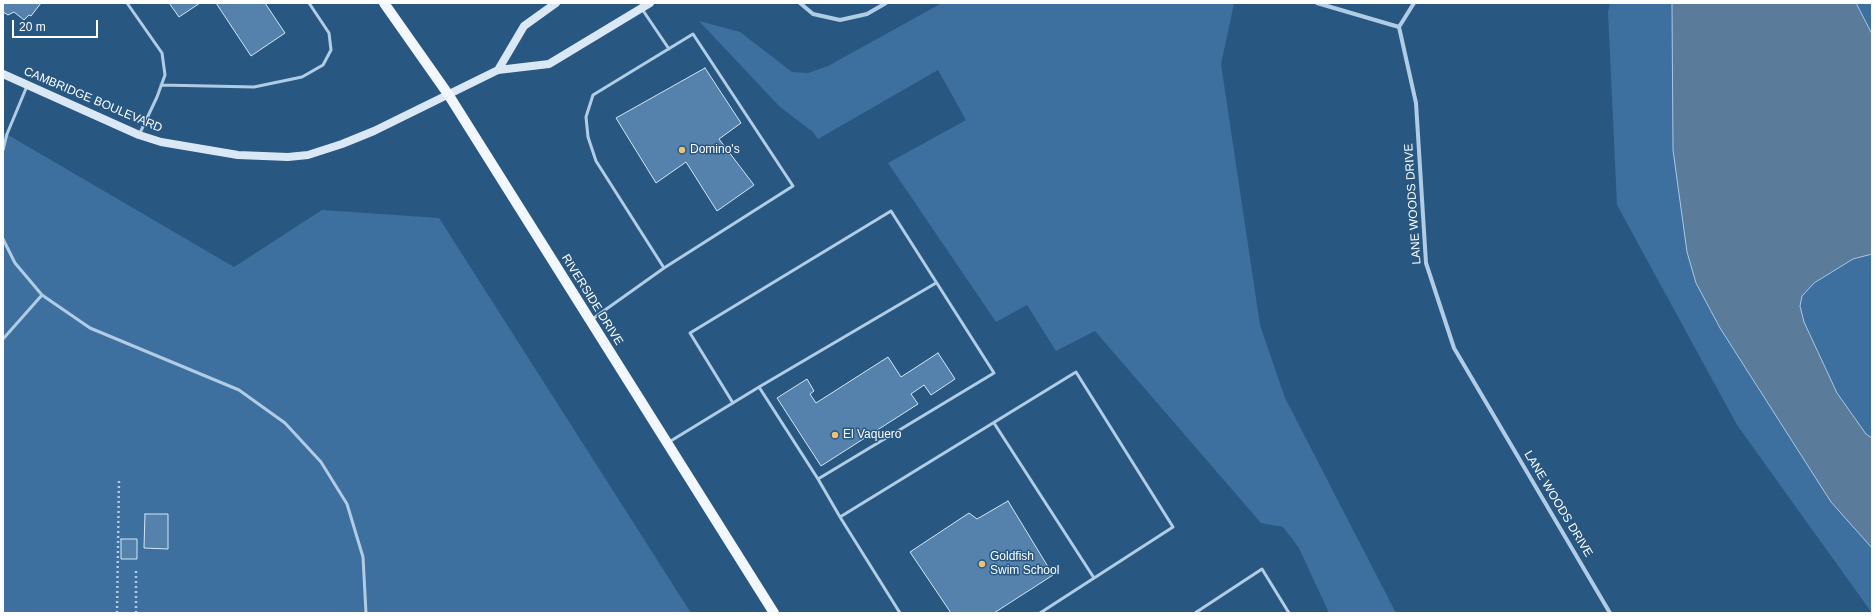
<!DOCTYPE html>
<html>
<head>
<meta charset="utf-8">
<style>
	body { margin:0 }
	#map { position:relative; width:1875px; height:616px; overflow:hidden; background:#285782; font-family:Arial,sans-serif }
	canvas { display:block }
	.frame { position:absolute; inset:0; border:4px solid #fff; pointer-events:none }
	.scale { position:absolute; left:12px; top:20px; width:86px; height:18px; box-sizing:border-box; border:2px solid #fff; border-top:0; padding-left:5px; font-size:12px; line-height:14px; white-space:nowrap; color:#fff; -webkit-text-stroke:3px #285782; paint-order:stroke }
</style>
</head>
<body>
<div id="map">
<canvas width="1875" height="616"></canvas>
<div class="frame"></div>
<div class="scale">20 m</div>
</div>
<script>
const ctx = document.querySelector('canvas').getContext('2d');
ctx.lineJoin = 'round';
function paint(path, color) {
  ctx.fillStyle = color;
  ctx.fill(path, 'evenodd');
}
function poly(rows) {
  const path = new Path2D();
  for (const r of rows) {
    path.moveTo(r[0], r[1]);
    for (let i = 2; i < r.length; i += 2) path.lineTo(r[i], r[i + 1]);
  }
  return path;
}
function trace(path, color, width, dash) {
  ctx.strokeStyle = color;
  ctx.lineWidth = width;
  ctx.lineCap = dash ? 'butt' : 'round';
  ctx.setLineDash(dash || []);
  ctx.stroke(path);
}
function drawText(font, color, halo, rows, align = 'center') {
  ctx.font = font + ' Arial,sans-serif';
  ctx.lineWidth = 3;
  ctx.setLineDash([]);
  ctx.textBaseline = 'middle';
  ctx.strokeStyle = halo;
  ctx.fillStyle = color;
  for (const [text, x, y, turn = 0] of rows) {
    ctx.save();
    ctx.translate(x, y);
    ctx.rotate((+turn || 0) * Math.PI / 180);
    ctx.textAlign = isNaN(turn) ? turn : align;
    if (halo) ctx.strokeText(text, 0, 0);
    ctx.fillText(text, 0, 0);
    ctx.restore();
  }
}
paint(poly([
	[942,3,1234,4,1221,64,1260,325,1285,398,1396,613,1329,613,1299,548,1283,527,1261,523,1095,331,1056,351,1027,305,996,322,888,163,966,120,938,70,818,139,813,132,780,107,699,21,740,32,792,72,808,73,828,66],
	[1610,3,1872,3,1872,613,1737,425,1617,205,1608,12],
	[3,132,234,267,322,210,439,218,691,613,3,613]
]), '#3d709f');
const water = poly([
	[1672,3,1856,3,1872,34,1872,254,1853,259,1814,283,1802,296,1800,306,1804,322,1837,393,1866,434,1872,438,1872,548,1831,502,1720,328,1696,283,1687,252,1673,150,1672,3]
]);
paint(water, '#5a7b99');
trace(water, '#a5c9e6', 1);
const building = poly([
	[3,3,41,3,31,16,29,15,24,20,14,12,8,15,3,12,3,3],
	[169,3,200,3,179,17,169,3],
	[216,3,265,3,285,33,251,56,216,3],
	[705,68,741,123,719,139,754,185,717,211,686,162,656,183,616,118,705,68],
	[938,353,955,379,931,395,924,385,911,394,918,404,821,466,777,398,807,379,814,391,810,394,816,403,888,357,901,377,938,353],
	[1008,501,1053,575,994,613,951,613,910,552,969,513,977,519,1008,501],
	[145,514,168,514,168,549,144,548,145,514],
	[121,539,137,539,137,559,121,559,121,539]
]);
paint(building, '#5582ac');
trace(building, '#d4e6f5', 1);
trace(poly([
	[117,613,119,479],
	[136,613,136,568]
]), '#b1cde6', 2.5, [2, 3]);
trace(poly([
	[127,3,162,53,165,75,157,97,139,135],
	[642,9,669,49],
	[161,85,254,87,302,77,323,65,331,50,329,33,309,3],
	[3,150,7,134,27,86],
	[3,239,15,263,42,295,90,328,239,390,285,423,321,462,347,504,363,557,366,613],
	[591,320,664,268,793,186,693,34,593,95,586,117,588,137,596,161,664,268],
	[3,339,42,295],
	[759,387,936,283],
	[994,423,1094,578],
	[669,442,759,387,818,479,994,373,891,211,690,333,733,403],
	[818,479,840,517],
	[900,613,840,517,1076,372,1173,527,1040,613],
	[1195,613,1262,569,1289,613]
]), '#b1cde6', 3);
trace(poly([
	[800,3,813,14,840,20,867,14,886,3],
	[1317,3,1399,27,1416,103,1426,263,1454,348,1610,613],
	[1399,27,1414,3]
]), '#b1cde6', 4);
trace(poly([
	[498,70,524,26,556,3],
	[3,74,139,135,161,142,238,155,288,157,308,155,342,144,374,131,498,70,549,64,650,3]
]), '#dae8f6', 8);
trace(poly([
	[384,3,448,94,774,613]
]), '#f2f7fd', 10);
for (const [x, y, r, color] of [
	[682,150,4,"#eec177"],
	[835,435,4,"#eec177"],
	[982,564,4,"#eec177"]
]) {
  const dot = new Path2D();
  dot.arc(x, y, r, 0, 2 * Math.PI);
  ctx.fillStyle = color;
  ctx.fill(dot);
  trace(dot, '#285782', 1.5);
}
drawText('12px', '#fff', '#285782', [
	["CAMBRIDGE BOULEVARD",93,100,23],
	["LANE WOODS DRIVE",1413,204,-94],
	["RIVERSIDE DRIVE",592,300,58],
	["LANE WOODS DRIVE",1558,504,59]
]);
drawText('12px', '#fff', '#285782', [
	["Domino's",690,150],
	["El Vaquero",843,435],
	["Goldfish",990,557],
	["Swim School",990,571]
], 'left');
</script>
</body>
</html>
